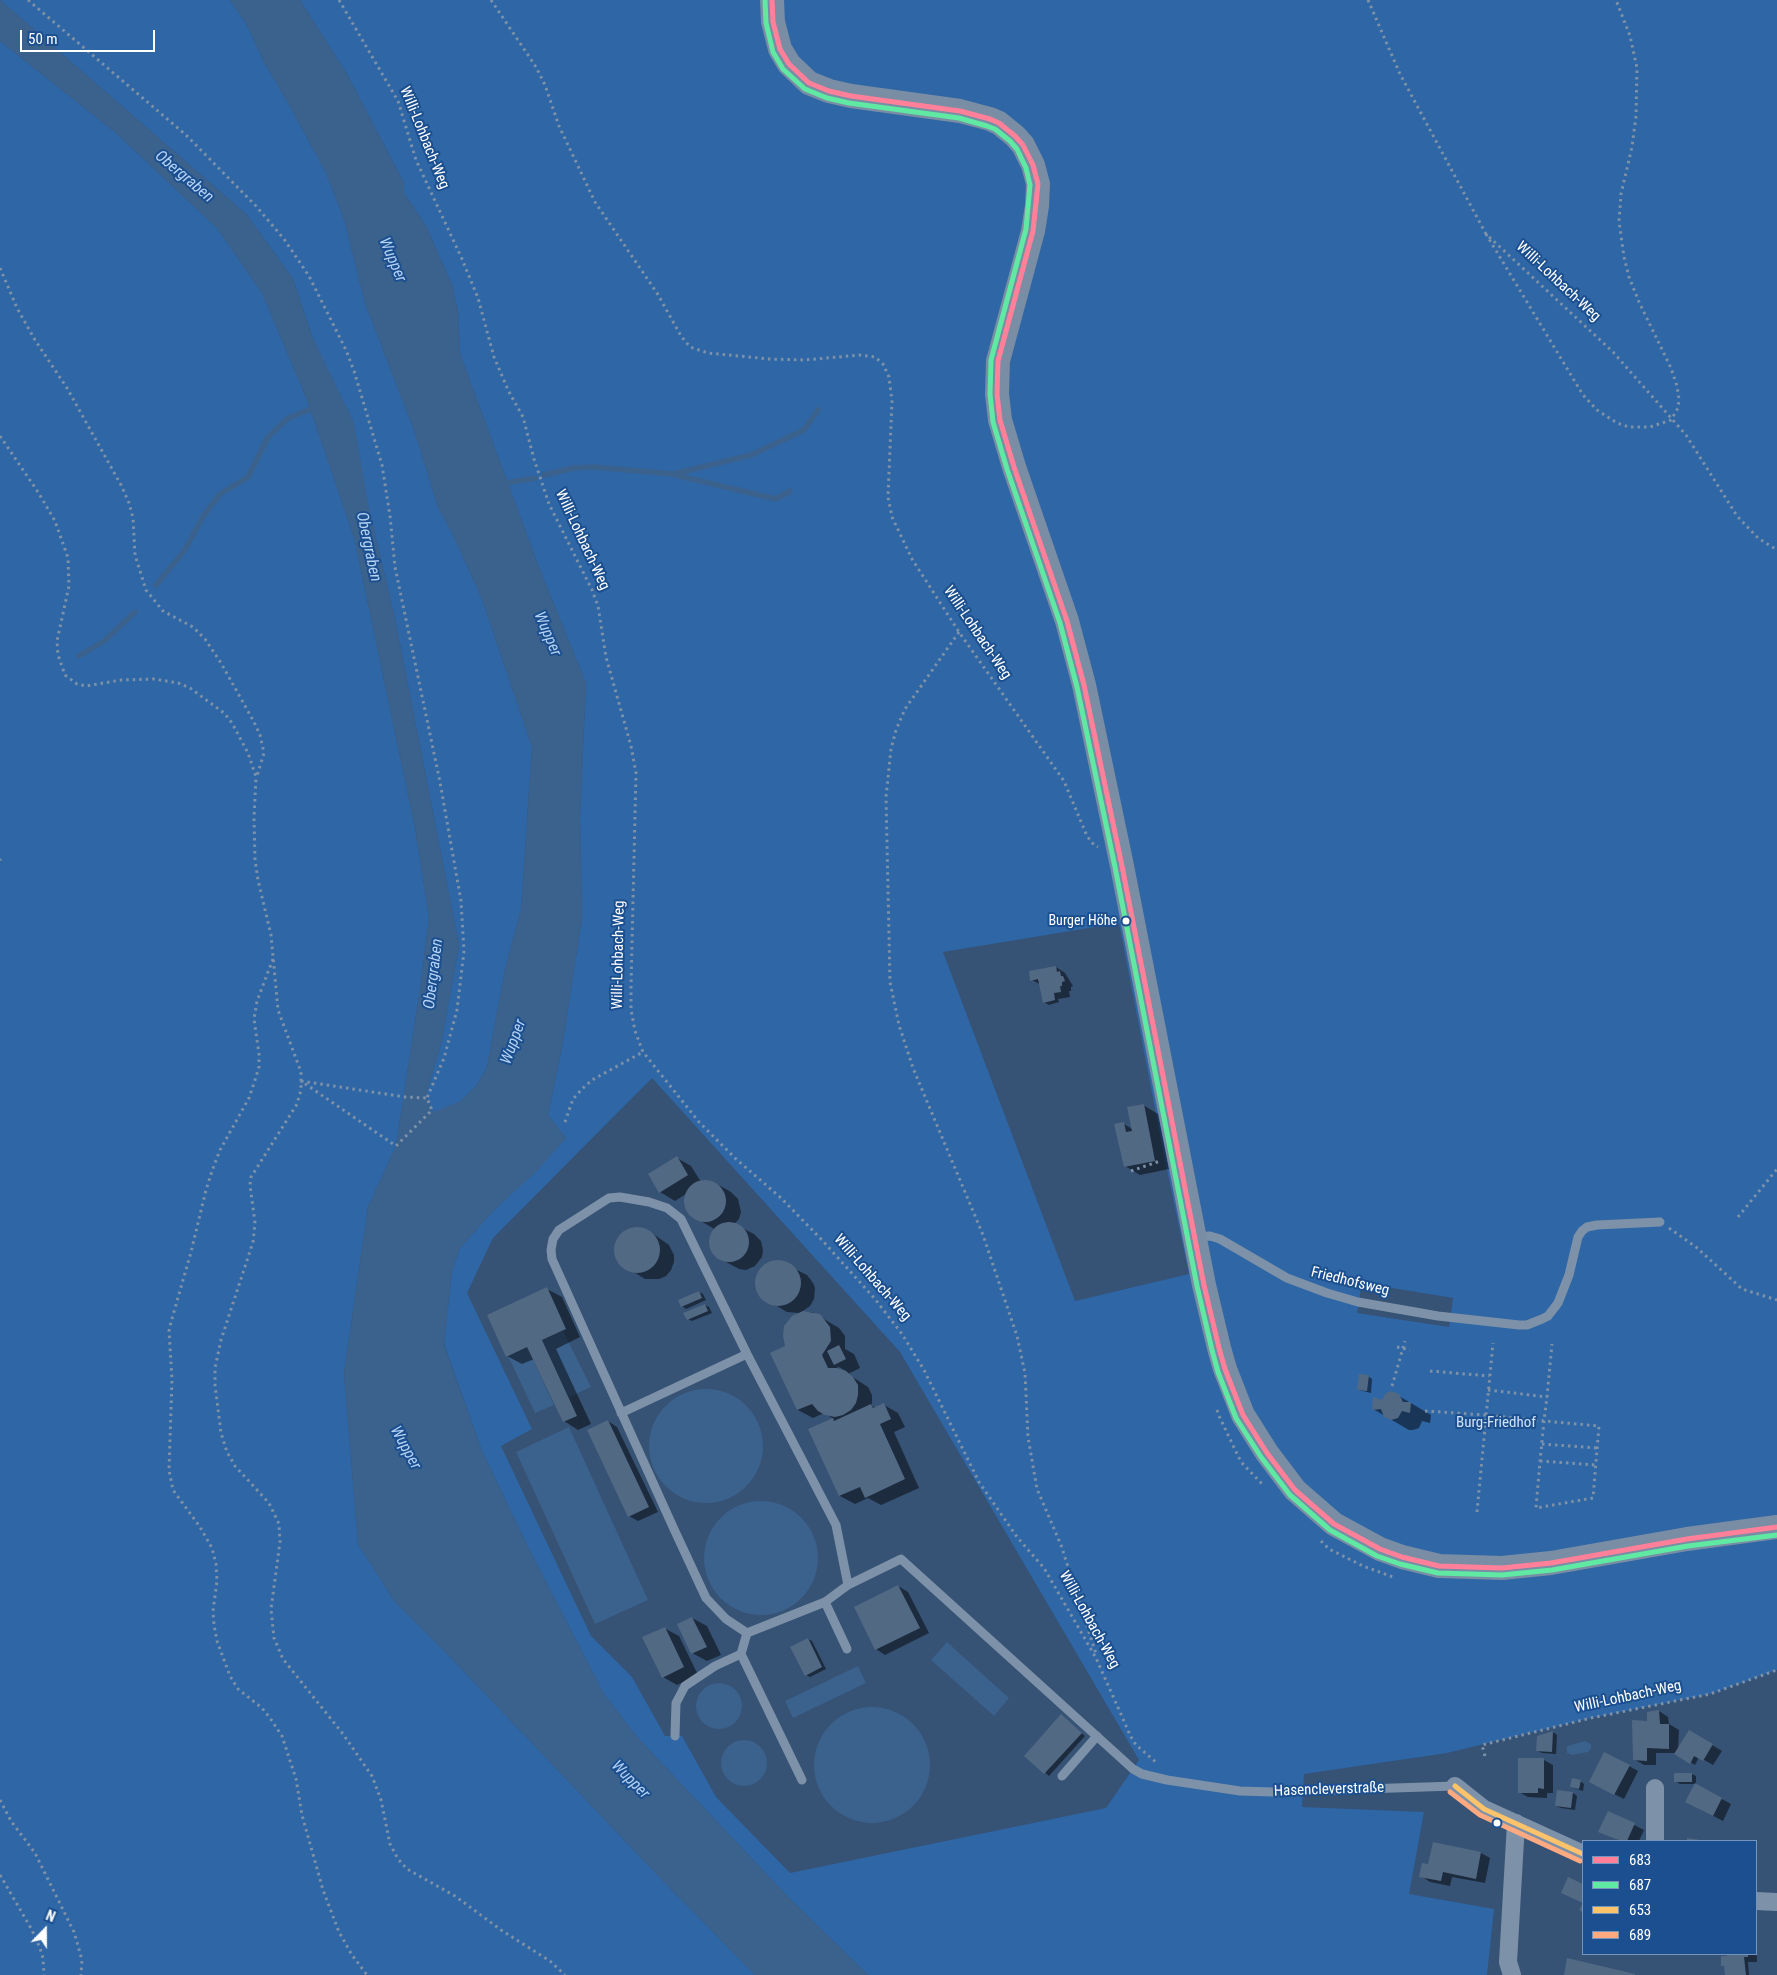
<!DOCTYPE html>
<html>
<head>
<meta charset="utf-8">
<style>
	body { margin:0 }
	#map { position:relative; width:1777px; height:1975px; overflow:hidden; background:#365274; font-family:"Roboto Condensed",sans-serif }
	canvas { display:block }
	.legend { position:absolute; left:1582px; top:1840px; width:175px; height:115px; box-sizing:border-box; background:#1b4f8f; border:1px solid #7695bc; margin:0; padding:6px 9px; list-style:none; font-size:15px; color:#fff }
	.legend li { display:flex; align-items:center; gap:10px; height:25px }
	.legend b { width:25px; border:1px solid #7695bc }
	.north { position:absolute; left:20px; top:1905px; width:50px; height:50px; -webkit-text-stroke:4px #1b4f8f; paint-order:stroke; rotate:22deg; font-size:14px; font-weight:700; line-height:20px; text-align:center; color:#fff }
	.north::after { content:''; display:block; margin:auto; width:18px; height:22px; background:#fff; clip-path:polygon(50% 0,100% 100%,50% 72%,0 100%) }
	.scale { position:absolute; left:20px; top:30px; width:135px; height:22px; box-sizing:border-box; border:2px solid #fff; border-top:0; padding-left:6px; font-size:15px; line-height:18px; white-space:nowrap; color:#fff; -webkit-text-stroke:4px #1b4f8f; paint-order:stroke }
</style>
</head>
<body>
<div id="map">
<canvas width="1777" height="1975"></canvas>
<ul class="legend">
<li><b style="height:6px;background:#ff8098"></b>683</li>
<li><b style="height:6px;background:#60e9a3"></b>687</li>
<li><b style="height:6px;background:#fcc36a"></b>653</li>
<li><b style="height:6px;background:#ffa980"></b>689</li>
</ul>
<div class="north">N</div>
<div class="scale">50 m</div>
</div>
<script>
const ctx = document.querySelector('canvas').getContext('2d');
ctx.lineJoin = 'round';
function paint(path, color) {
  ctx.fillStyle = color;
  ctx.fill(path, 'evenodd');
}
function poly(rows) {
  const path = new Path2D();
  for (const r of rows) {
    if (r.length === 3) {
      path.moveTo(r[0] + r[2], r[1]);
      path.arc(r[0], r[1], r[2], 0, 2 * Math.PI);
      continue;
    }
    path.moveTo(r[0], r[1]);
    for (let i = 2; i < r.length; i += 2) path.lineTo(r[i], r[i + 1]);
  }
  return path;
}
function trace(path, color, width, dash) {
  ctx.strokeStyle = color;
  ctx.lineWidth = width;
  ctx.lineCap = dash ? 'butt' : 'round';
  ctx.setLineDash(dash || []);
  ctx.stroke(path);
}
function drawText(font, color, halo, rows, align = 'center') {
  ctx.font = font + ' "Roboto Condensed",sans-serif';
  ctx.lineWidth = 4;
  ctx.setLineDash([]);
  ctx.textBaseline = 'middle';
  ctx.strokeStyle = halo;
  ctx.fillStyle = color;
  for (const [text, x, y, turn = 0] of rows) {
    ctx.save();
    ctx.translate(x, y);
    ctx.rotate((+turn || 0) * Math.PI / 180);
    ctx.textAlign = isNaN(turn) ? turn : align;
    if (halo) ctx.strokeText(text, 0, 0);
    ctx.fillText(text, 0, 0);
    ctx.restore();
  }
}
paint(poly([
	[0,0,230,0,246,23,264,62,291,108,326,173,344,219,365,303,414,430,438,507,454,537,482,599,532,747,521,910,505,969,487,1067,477,1085,461,1101,433,1113,427,1098,427,1091,441,1044,459,945,395,619,369,509,293,279,247,215],
	[300,0,1777,0,1777,1670,1710,1694,1591,1718,1447,1753,1304,1774,1302,1807,1424,1812,1409,1894,1494,1909,1487,1975,868,1975,789,1898,637,1737,604,1694,530,1551,482,1451,444,1344,452,1271,460,1248,495,1209,566,1138,548,1115,562,1047,582,918,580,817,586,683,540,570,460,354,458,312,452,285,426,226,404,193,404,183,348,76],
	[1119,923,1165,1160,1189,1274,1075,1301,943,952],
	[652,1078,900,1352,1139,1760,1106,1808,790,1873,716,1797,682,1736,665,1736,632,1677,591,1636,501,1446,532,1429,467,1293,493,1238],
	[1362,1283,1453,1298,1449,1327,1357,1313],
	[0,41,116,133,217,228,262,293,306,397,354,537,415,828,429,917,420,989,396,1146,368,1207,344,1373,358,1544,395,1602,453,1660,665,1883,755,1975,0,1975]
]), '#2f66a5');
paint(poly([
	[0,0,247,215,293,279,311,334,354,423,369,509,395,619,459,945,441,1044,427,1091,427,1098,433,1112,461,1101,477,1085,487,1067,505,969,521,910,532,747,482,599,454,537,438,507,414,430,365,303,344,219,326,173,291,108,264,62,246,23,230,0,300,0,348,76,404,183,404,193,426,226,452,285,458,312,460,354,540,570,586,683,580,817,582,918,562,1047,548,1115,566,1138,536,1172,495,1209,460,1248,452,1271,444,1345,482,1451,530,1551,604,1694,637,1737,789,1898,868,1975,755,1975,665,1883,453,1660,395,1602,358,1544,344,1373,368,1207,396,1146,420,989,429,917,415,828,354,537,306,397,262,293,217,228,116,133,0,41],
	[563,1331,591,1387,569,1397,542,1340],
	[527,1347,554,1405,535,1413,508,1356],
	[706,1446,57],
	[569,1427,648,1600,595,1624,516,1452],
	[761,1558,57],
	[947,1642,1009,1698,994,1716,931,1660],
	[858,1666,866,1683,793,1718,785,1701],
	[719,1706,23],
	[872,1765,58],
	[744,1763,23],
	[1585,1741,1591,1744,1591,1748,1588,1752,1572,1755,1567,1753,1567,1746]
]), '#3b618d');
paint(poly([
	[1056,967,1065,973,1073,986,1071,987,1071,991,1069,991,1070,997,1058,999,1059,1002,1049,1005,1044,1002,1041,985,1032,980],
	[1143,1105,1158,1114,1169,1169,1140,1175,1125,1166,1124,1124,1132,1129],
	[677,1158,691,1166,701,1182,709,1181,715,1183,731,1192,738,1199,741,1212,739,1219,734,1224,754,1234,761,1241,763,1250,762,1257,755,1266,746,1270,739,1269,717,1257,711,1246,711,1235,716,1230,689,1214,685,1201,686,1194,675,1201,660,1192],
	[637,1228,649,1231,669,1245,674,1255,674,1262,671,1270,666,1276,659,1279,645,1279,624,1266,617,1256,616,1250,620,1237,631,1229],
	[779,1261,807,1275,813,1283,815,1288,814,1299,810,1306,800,1313,812,1312,839,1328,845,1336,845,1349,854,1354,860,1368,848,1374,868,1387,872,1395,872,1406,876,1408,884,1405,898,1413,905,1427,894,1432,919,1488,881,1505,868,1498,855,1504,840,1496,810,1430,834,1419,824,1413,813,1418,798,1410,772,1354,787,1347,799,1313,787,1312,762,1297,757,1289,756,1280,760,1270,767,1264],
	[837,1366,846,1371,846,1372,839,1370],
	[547,1289,562,1297,580,1337,556,1349,591,1424,578,1430,564,1421,534,1359,522,1364,507,1356],
	[699,1292,703,1294,706,1300,686,1309,682,1306],
	[705,1305,709,1307,712,1313,692,1321,688,1319],
	[1368,1376,1372,1379,1371,1393,1359,1390],
	[1394,1393,1431,1415,1430,1423,1422,1421,1419,1428,1413,1430,1409,1430,1373,1409],
	[608,1421,617,1427,658,1512,638,1521,629,1516],
	[898,1586,908,1592,929,1633,885,1655,876,1649],
	[692,1618,707,1626,721,1655,707,1661,692,1653],
	[664,1628,679,1636,698,1675,677,1685,663,1677],
	[808,1639,812,1641,826,1669,810,1677,806,1675],
	[1659,1711,1668,1717,1669,1724,1679,1730,1678,1749,1689,1731,1722,1751,1713,1765,1699,1757,1695,1765,1675,1753,1656,1753,1656,1765,1644,1765,1634,1759,1648,1723],
	[1062,1716,1085,1736,1049,1776,1026,1756],
	[1553,1732,1557,1735,1556,1754,1542,1753,1538,1751],
	[1544,1760,1553,1765,1553,1793,1547,1793,1547,1798,1528,1797,1519,1792],
	[1629,1766,1638,1771,1624,1799,1600,1787],
	[1692,1774,1696,1776,1696,1784,1680,1784,1675,1781],
	[1580,1781,1584,1784,1583,1791,1571,1787],
	[1696,1785,1731,1804,1723,1821,1696,1807],
	[1573,1793,1577,1796,1575,1810,1561,1808,1556,1806],
	[1609,1812,1644,1830,1639,1841,1620,1841,1600,1831],
	[1481,1853,1490,1858,1485,1883,1452,1877,1450,1886,1430,1882,1421,1876,1429,1866],
	[1756,1932,1757,1962,1748,1962,1749,1975,1726,1975,1725,1967,1723,1965,1728,1958,1728,1954,1756,1954]
]), '#0007');
trace(poly([
	[544,475,573,468,594,467,673,474,751,455,804,430,818,410],
	[675,475,776,499,790,491],
	[500,484,535,478],
	[156,585,184,551,204,515,220,494,248,477,268,437,287,419,317,406],
	[79,656,104,641,135,612]
]), '#3b618d', 5.5);
paint(poly([
	[1056,966,1057,972,1060,971,1061,976,1063,976,1065,981,1062,982,1062,986,1060,986,1061,992,1054,993,1055,1000,1043,1003,1038,979,1030,981,1029,971],
	[1144,1104,1155,1161,1124,1167,1114,1124,1124,1122,1126,1132,1132,1131,1127,1107],
	[677,1156,688,1175,659,1193,648,1174],
	[705,1201,21],
	[729,1242,20],
	[637,1250,23],
	[778,1283,23],
	[547,1287,566,1329,542,1340,577,1416,563,1422,527,1347,506,1357,487,1315],
	[699,1291,702,1298,681,1307,678,1300],
	[705,1304,708,1311,687,1320,683,1313],
	[803,1311,820,1314,830,1327,831,1341,822,1355,828,1368,837,1368,846,1371,853,1377,858,1385,858,1395,856,1403,851,1410,843,1415,835,1417,825,1415,818,1411,812,1404,797,1410,770,1353,785,1346,783,1336,784,1326,792,1316],
	[839,1345,846,1359,834,1365,827,1351],
	[1359,1374,1369,1375,1367,1391,1357,1390],
	[1391,1391,1399,1394,1403,1402,1411,1402,1410,1413,1402,1411,1398,1418,1391,1420,1384,1417,1381,1409,1372,1410,1373,1397,1382,1400,1386,1393],
	[884,1403,891,1419,880,1424,905,1479,865,1498,860,1487,839,1496,808,1429,833,1418,834,1421,871,1404,873,1408],
	[608,1420,649,1507,628,1517,587,1430],
	[898,1585,920,1628,875,1650,854,1607],
	[692,1617,707,1647,691,1654,677,1624],
	[665,1627,684,1667,662,1678,642,1637],
	[808,1638,822,1667,805,1676,790,1647],
	[1659,1710,1660,1724,1669,1724,1669,1749,1647,1748,1647,1761,1633,1760,1632,1720,1647,1721,1647,1712],
	[1061,1714,1082,1733,1044,1774,1024,1756],
	[1689,1730,1713,1744,1703,1761,1694,1756,1690,1764,1674,1754],
	[1553,1731,1552,1752,1536,1751,1537,1736],
	[1604,1752,1630,1765,1614,1795,1589,1782],
	[1518,1758,1544,1758,1544,1789,1538,1788,1538,1793,1518,1793],
	[1674,1773,1692,1773,1692,1782,1674,1782],
	[1572,1778,1581,1780,1579,1789,1570,1787],
	[1695,1783,1722,1798,1713,1816,1685,1802],
	[1557,1790,1573,1792,1571,1808,1555,1806],
	[1608,1811,1635,1823,1627,1841,1621,1841,1598,1832],
	[1687,1838,1700,1840,1700,1841,1687,1841],
	[1433,1842,1481,1852,1476,1879,1443,1872,1441,1881,1419,1877,1422,1863,1428,1864],
	[1568,1877,1583,1884,1583,1912,1579,1910,1583,1903,1561,1893],
	[1726,1954,1748,1954,1748,1957,1744,1957,1746,1975,1725,1975,1724,1966,1721,1966,1721,1956,1727,1956],
	[1567,1958,1635,1974,1635,1975,1564,1975]
]), '#526984');
trace(poly([
	[28,0,186,135,256,206,284,239,309,276,346,350,354,371,382,465,390,516,395,567,440,782,461,901,464,951,457,1010,444,1058,427,1098],
	[339,0,398,101,416,160,462,259,478,298,494,357,508,390,523,417,534,459,549,504,592,590,598,606,606,657,631,746,636,773,631,986,631,1009,635,1031,643,1052,699,1122,736,1159,781,1198,821,1239,875,1299,902,1334,924,1370,979,1482,1017,1537,1044,1568,1096,1658,1131,1737,1136,1745,1157,1763],
	[491,0,536,67,545,85,559,126,595,202,657,293,681,336,690,347,708,353,769,359,805,360,860,355,875,357,883,364,889,377,892,401,888,497,892,517,912,559,959,632,1064,781,1087,836,1094,845,1098,847],
	[1368,0,1400,74,1486,234,1613,352,1686,435,1737,516,1758,538,1777,550],
	[1486,234,1583,395,1597,410,1617,423,1629,427,1650,427,1671,420,1678,408,1679,399,1677,386,1671,368,1639,302,1629,277,1624,257,1619,221,1621,194,1632,147,1636,116,1637,68,1630,36,1616,0],
	[0,268,17,308,35,340,67,388,121,485,129,503,133,518,135,555,146,590,163,611,193,627,205,639,221,663,254,722,260,735,264,753,257,776],
	[0,436,38,492,55,521,68,558,69,586,57,641,58,655,65,675,77,684,86,686,121,680,154,679,178,683,190,688,224,713,232,723,248,753,256,777,254,818,255,859,258,880,271,935,278,1010,301,1072,301,1090,297,1104,251,1177,250,1185,255,1223,253,1242,221,1340,215,1368,215,1385,221,1433,227,1452,235,1466,269,1503,279,1524,280,1542,271,1609,274,1638,283,1659,343,1734,372,1776,381,1800,390,1844,398,1859,407,1869,455,1896,501,1930,550,1961,565,1975],
	[959,632,905,709,896,730,891,749,886,797,890,982,899,1025,913,1068,983,1235,1017,1336,1025,1373,1028,1437,1037,1489,1061,1545,1096,1654],
	[0,860,1,859],
	[273,959,257,1001,254,1019,259,1054,259,1067,255,1080,249,1098,220,1150,212,1171,206,1190,191,1252,171,1322,169,1331,172,1379,169,1470,173,1490,200,1527,212,1548,216,1564,217,1581,213,1611,214,1625,217,1641,230,1676,238,1689,262,1708,270,1718,282,1736,296,1779,302,1815,323,1890,339,1932,352,1955,367,1975],
	[301,1081,405,1097,427,1098,432,1110,396,1146,301,1081],
	[565,1122,573,1099,582,1089,592,1080,643,1052],
	[1131,1171,1160,1161],
	[1738,1217,1777,1169],
	[1669,1228,1696,1247,1742,1289,1777,1300],
	[1397,1347,1410,1350],
	[1430,1371,1489,1376],
	[1392,1386,1405,1341],
	[1488,1390,1547,1397],
	[1217,1410,1219,1416,1241,1462,1264,1486],
	[1425,1411,1486,1415,1544,1421,1599,1426,1593,1498,1536,1508,1540,1461,1544,1421,1547,1397,1552,1344],
	[1542,1444,1597,1448],
	[1540,1461,1596,1465],
	[1477,1512,1493,1343],
	[1321,1541,1329,1549,1363,1566,1393,1577],
	[1485,1756,1482,1745,1591,1718,1710,1694,1777,1670],
	[0,1800,11,1821,35,1853,74,1932,82,1960,81,1975],
	[0,1875,32,1930,40,1948,43,1958,44,1975]
]), '#7d92a8', 3, [2.5, 4]);
trace(poly([
	[1195,1237,1210,1236,1220,1239,1287,1278,1327,1293,1358,1302,1438,1316,1519,1325,1527,1325,1542,1319,1548,1316,1558,1303,1569,1275,1578,1237,1582,1231,1587,1227,1597,1225,1660,1222],
	[621,1413,747,1354],
	[848,1585,836,1525,747,1354,681,1219,667,1208,649,1202,620,1197,609,1198,559,1230,553,1239,551,1250,552,1259,673,1527,706,1598,726,1619,747,1633,825,1602,848,1585,901,1559,1133,1769,1142,1774,1167,1780,1240,1791,1273,1792,1455,1786],
	[825,1602,847,1649],
	[747,1633,741,1654,802,1780],
	[675,1736,676,1703,685,1686,715,1666,741,1654],
	[1062,1776,1097,1736]
]), '#7d92a8', 9);
trace(poly([
	[1455,1786,1484,1809,1583,1854],
	[1655,1788,1655,1841],
	[1756,1901,1777,1902],
	[1512,1975,1508,1962,1516,1823]
]), '#7d92a8', 18);
trace(poly([
	[772,0,773,22,780,49,789,64,809,83,829,91,851,96,960,111,990,119,999,123,1015,136,1023,145,1033,165,1038,184,1037,206,1033,231,998,361,997,394,1000,420,1014,467,1067,621,1084,685,1122,866,1204,1285,1219,1348,1225,1369,1243,1415,1267,1453,1295,1490,1334,1524,1380,1549,1402,1557,1439,1566,1502,1568,1551,1563,1687,1539,1777,1527]
]), '#798da4', 24);
trace(poly([
	[772,0,773,22,780,49,789,64,809,83,829,91,851,96,960,111,990,119,999,123,1015,136,1023,145,1033,165,1038,184,1033,231,998,361,997,394,1000,420,1014,467,1067,621,1084,685,1122,866,1204,1285,1219,1348,1225,1369,1243,1415,1267,1453,1295,1490,1334,1524,1380,1549,1402,1557,1439,1566,1502,1568,1551,1563,1687,1539,1777,1527]
]), '#ff8098', 5);
trace(poly([
	[765,0,766,23,773,52,783,69,805,89,827,98,849,103,959,118,987,126,995,129,1010,141,1017,149,1026,168,1030,185,1026,229,991,360,990,394,993,422,1007,469,1060,623,1077,687,1115,867,1197,1286,1212,1350,1218,1372,1236,1418,1261,1457,1290,1495,1330,1530,1377,1556,1400,1564,1438,1573,1502,1575,1552,1570,1688,1546,1777,1535]
]), '#60e9a3', 5);
trace(poly([
	[1455,1786,1484,1809,1583,1854]
]), '#fcc36a', 5);
trace(poly([
	[1450,1792,1480,1815,1580,1861]
]), '#ffa980', 5);
for (const [x, y, r, color] of [
	[1126,921,4.5,"#fff"],
	[1497,1823,4.5,"#fff"]
]) {
  const dot = new Path2D();
  dot.arc(x, y, r, 0, 2 * Math.PI);
  ctx.fillStyle = color;
  ctx.fill(dot);
  trace(dot, '#1b4f8f', 2);
}
drawText('14px', '#fff', '#1b4f8f', [
	["Burger Höhe",1117,921]
], 'right');
drawText('15px', '#fff', '#1b4f8f', [
	["Willi-Lohbach-Weg",424,138,68],
	["Willi-Lohbach-Weg",1558,282,43],
	["Willi-Lohbach-Weg",582,540,65],
	["Willi-Lohbach-Weg",977,633,56],
	["Willi-Lohbach-Weg",619,955,-89],
	["Willi-Lohbach-Weg",872,1278,49],
	["Friedhofsweg",1350,1282,14],
	["Willi-Lohbach-Weg",1089,1620,61],
	["Willi-Lohbach-Weg",1628,1697,-12],
	["Hasencleverstraße",1329,1790,-2]
]);
drawText('15px', '#cfe3fa', '#1b4f8f', [
	["Burg-Friedhof",1496,1423]
]);
drawText('italic 16px', '#b5d3f5', '#1b4f8f', [
	["Obergraben",184,177,40],
	["Wupper",392,260,67],
	["Obergraben",368,547,78],
	["Wupper",547,634,67],
	["Obergraben",434,974,-83],
	["Wupper",514,1042,-70],
	["Wupper",405,1448,61],
	["Wupper",630,1780,45]
]);
</script>
</body>
</html>
